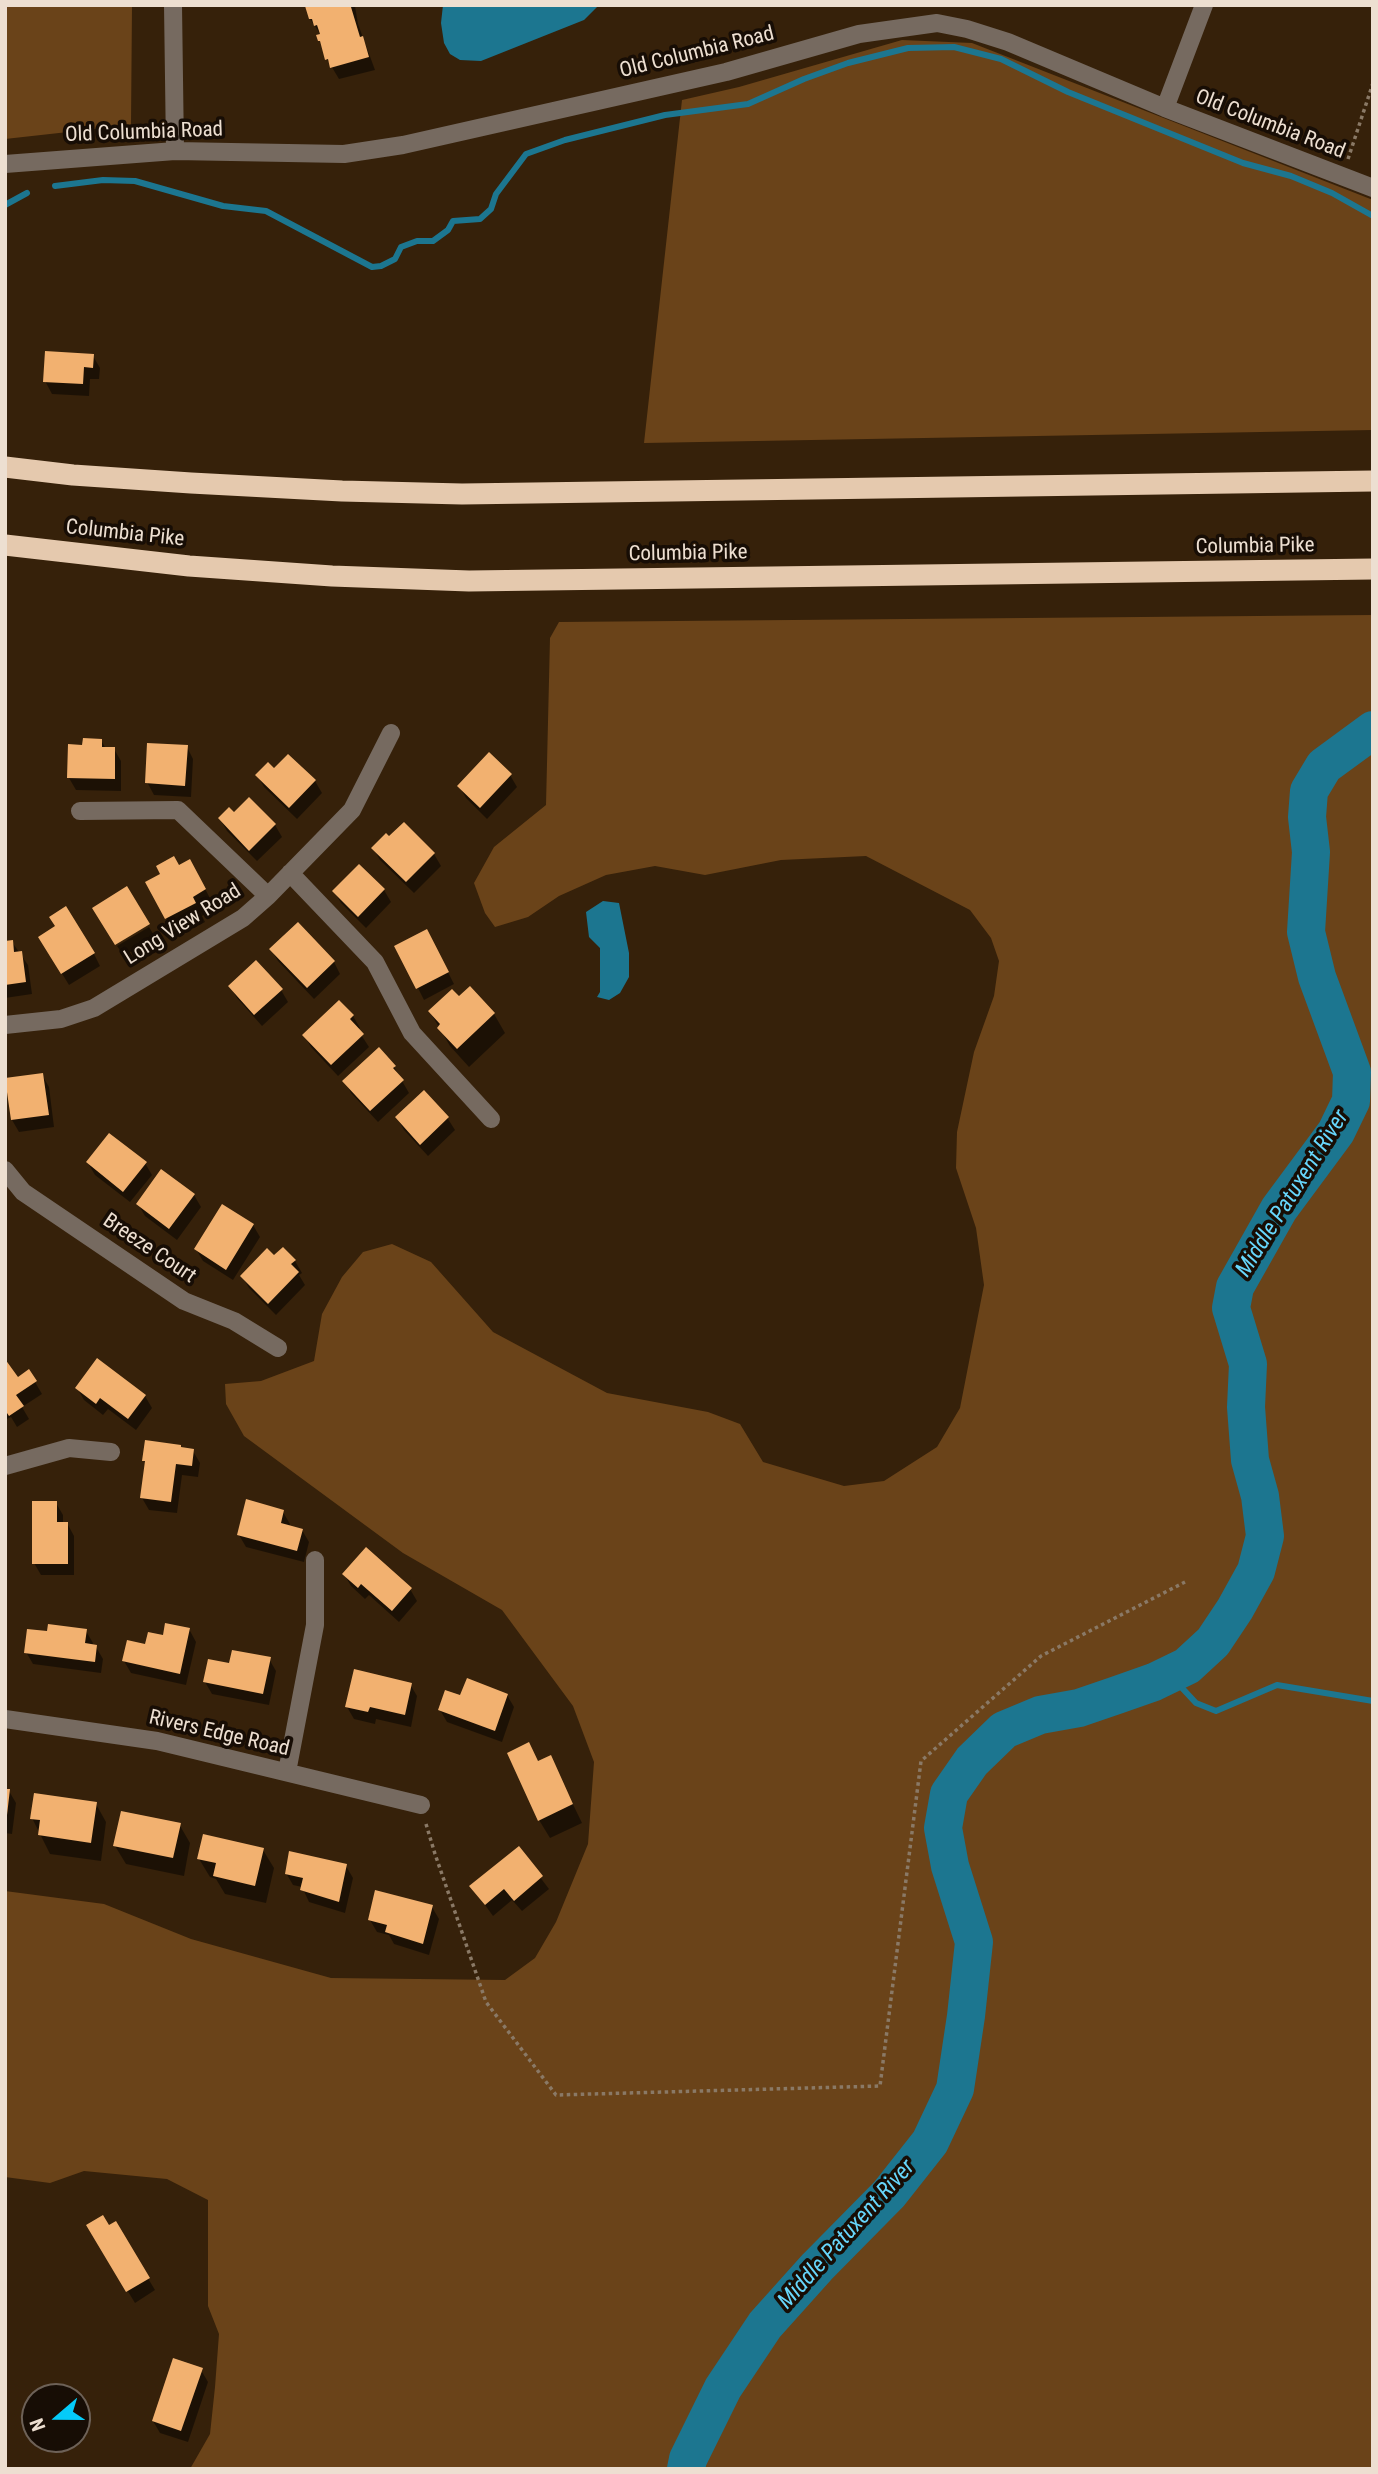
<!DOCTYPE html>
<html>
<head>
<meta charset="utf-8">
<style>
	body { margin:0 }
	#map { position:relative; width:1378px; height:2474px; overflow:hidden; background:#36210a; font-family:"Roboto Condensed",sans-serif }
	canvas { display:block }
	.frame { position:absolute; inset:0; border:7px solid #eddfd1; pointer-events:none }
	.north { position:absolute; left:21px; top:2383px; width:70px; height:70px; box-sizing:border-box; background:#170d05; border:2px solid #6d6157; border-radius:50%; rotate:250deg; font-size:19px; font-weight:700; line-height:28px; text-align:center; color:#eddfd1 }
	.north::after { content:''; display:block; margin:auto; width:24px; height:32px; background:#05cbf9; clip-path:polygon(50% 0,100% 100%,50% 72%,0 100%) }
</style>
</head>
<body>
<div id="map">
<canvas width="1378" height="2474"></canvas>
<div class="frame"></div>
<div class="north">N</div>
</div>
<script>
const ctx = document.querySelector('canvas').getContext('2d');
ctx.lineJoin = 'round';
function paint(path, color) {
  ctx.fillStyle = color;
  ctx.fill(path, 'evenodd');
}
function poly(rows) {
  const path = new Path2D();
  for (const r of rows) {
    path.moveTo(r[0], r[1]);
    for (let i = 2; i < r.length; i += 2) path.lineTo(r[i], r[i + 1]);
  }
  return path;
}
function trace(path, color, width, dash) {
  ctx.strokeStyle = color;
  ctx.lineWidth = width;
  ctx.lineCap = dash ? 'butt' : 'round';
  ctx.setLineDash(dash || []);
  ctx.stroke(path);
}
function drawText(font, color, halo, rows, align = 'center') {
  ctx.font = font + ' "Roboto Condensed",sans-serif';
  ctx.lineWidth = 7;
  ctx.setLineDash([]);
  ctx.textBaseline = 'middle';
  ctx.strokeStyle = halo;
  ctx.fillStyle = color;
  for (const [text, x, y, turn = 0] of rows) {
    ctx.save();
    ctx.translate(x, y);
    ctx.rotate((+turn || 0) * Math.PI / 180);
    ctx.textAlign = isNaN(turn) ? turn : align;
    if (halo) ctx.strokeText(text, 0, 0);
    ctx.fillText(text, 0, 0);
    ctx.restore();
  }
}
paint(poly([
	[5,5,132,5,131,125,5,139],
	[902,40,972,43,1373,200,1373,430,644,443,682,100,739,87],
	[1373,615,1373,2469,190,2469,210,2434,215,2387,219,2334,208,2306,208,2200,167,2179,84,2171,50,2183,5,2177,5,1891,104,1904,191,1939,331,1978,505,1980,535,1958,556,1922,588,1844,594,1762,573,1706,502,1610,403,1553,244,1436,226,1404,225,1384,261,1381,314,1361,322,1314,342,1277,363,1252,392,1244,431,1262,493,1332,607,1393,708,1412,740,1424,763,1462,844,1486,884,1481,937,1447,960,1408,984,1285,976,1228,956,1168,957,1132,974,1052,994,996,999,961,991,938,970,910,866,856,781,860,705,875,655,866,606,875,559,896,528,917,495,927,485,913,474,883,494,847,546,805,550,638,559,622]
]), '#6a4319');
paint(poly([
	[443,5,599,5,584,20,481,61,460,60,450,54,444,43,441,23],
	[603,901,619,903,629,953,629,977,620,993,609,1000,597,997,600,992,600,948,589,937,586,912]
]), '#1c7690');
paint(poly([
	[308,5,356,5,355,6,358,24,375,70,339,79,327,59,320,41,321,35,310,19],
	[93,356,100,368,99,379,90,379,89,396,52,394,45,381],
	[101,740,106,749,114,749,121,761,121,791,76,790,69,778,84,747],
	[187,747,193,759,191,797,154,795,147,782],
	[288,756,315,781,322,793,297,819,264,787,257,775,274,770],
	[510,775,517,787,487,819,466,798,459,786],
	[233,815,275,825,282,837,257,861,227,831,220,819],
	[373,848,434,854,441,866,414,893,380,860],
	[200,879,215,908,202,916,205,922,177,937,147,882],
	[384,890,391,902,366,928,341,903,334,891],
	[149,927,155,937,124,956,117,946],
	[12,942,28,965,32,994,5,998,5,943],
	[433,943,454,984,424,1000,418,988],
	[47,949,94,954,100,966,69,985],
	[271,949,334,962,340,974,314,999,278,961],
	[230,986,281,990,288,1002,262,1026,237,998],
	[469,988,494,1014,505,1033,469,1067,450,1046,430,1012,459,998],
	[339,1002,353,1016,360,1028,358,1030,369,1047,338,1076,311,1047,304,1035],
	[394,1067,409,1093,378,1122,351,1093,345,1081],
	[42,1075,49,1087,54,1127,19,1132,12,1120],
	[423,1092,448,1119,455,1130,428,1156,404,1130,397,1118],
	[88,1163,145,1163,152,1175,130,1202,95,1175],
	[194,1195,201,1207,177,1240,145,1216,138,1204],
	[253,1225,260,1237,233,1280,203,1261,196,1249],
	[274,1258,295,1261,302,1273,299,1275,305,1285,276,1315,249,1288,242,1276],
	[5,1362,17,1380,35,1382,42,1394,22,1407,29,1419,17,1427,11,1417,7,1419,5,1416],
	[77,1388,145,1396,152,1408,136,1430,108,1409,103,1415,84,1400],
	[182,1449,193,1451,200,1463,198,1477,182,1475,177,1513,149,1510,142,1498,146,1465,144,1460],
	[56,1503,63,1515,63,1523,67,1523,74,1536,74,1575,41,1575,34,1563],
	[283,1512,290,1524,289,1527,302,1530,309,1542,304,1562,246,1547,239,1535],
	[344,1574,410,1589,417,1601,399,1622,369,1595,365,1599,351,1586],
	[189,1629,196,1642,186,1685,131,1673,124,1661,164,1637],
	[86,1631,93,1643,92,1646,96,1647,103,1659,101,1673,33,1664,26,1652,48,1633],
	[269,1659,276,1671,269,1705,212,1694,205,1682,231,1665],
	[410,1684,417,1696,411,1727,376,1719,375,1724,354,1719,347,1707],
	[507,1695,514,1707,502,1742,447,1722,440,1710,461,1697],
	[550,1757,582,1823,550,1838,539,1820,539,1762],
	[5,1791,9,1791,16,1803,12,1834,5,1833],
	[96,1804,106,1822,101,1861,50,1854,32,1818],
	[179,1824,190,1843,184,1876,126,1864,115,1846],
	[518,1848,549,1889,522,1911,512,1900,493,1916,472,1887],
	[263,1850,274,1868,266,1903,225,1894,216,1879,210,1877,199,1859],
	[346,1866,353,1878,345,1913,309,1902,302,1887,293,1885,286,1873],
	[432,1907,439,1919,429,1955,394,1944,389,1935,377,1932,370,1920],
	[115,2224,155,2290,135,2303,88,2226,108,2228],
	[201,2370,208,2382,188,2442,160,2433,153,2421]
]), '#0007');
trace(poly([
	[55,186,103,180,135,181,223,206,266,211,372,267,381,266,395,259,401,247,417,241,433,241,448,230,453,221,480,219,491,209,496,194,526,154,565,140,665,115,748,104,804,79,848,63,908,48,954,47,1001,59,1068,92,1243,163,1291,176,1332,193,1373,216],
	[5,205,27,193],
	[1169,1674,1196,1703,1216,1711,1277,1685,1373,1701]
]), '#1c7690', 6);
trace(poly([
	[686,2469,688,2459,723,2388,765,2325,817,2267,889,2194,930,2142,955,2089,966,2016,974,1942,950,1866,943,1828,949,1794,972,1761,1004,1730,1040,1715,1079,1708,1117,1695,1154,1682,1187,1666,1213,1642,1235,1609,1256,1571,1265,1536,1260,1496,1250,1460,1246,1407,1248,1364,1231,1308,1235,1287,1279,1209,1336,1132,1351,1101,1352,1072,1317,977,1306,932,1311,852,1307,817,1309,791,1324,766,1373,730]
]), '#1c7690', 38);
paint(poly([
	[356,5,351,7,360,37,363,36,369,57,330,68,328,59,325,60,320,41,318,41,316,35,320,34,317,25,314,26,312,19,309,19,305,6],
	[45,351,94,354,93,368,84,367,83,384,43,382],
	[83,738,102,739,102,747,115,747,115,779,67,778,68,744,82,745],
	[147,743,188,745,185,786,145,783],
	[489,752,512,774,480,808,457,786],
	[288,754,316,780,289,808,255,775,268,762,274,768],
	[249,797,276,824,249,851,218,818,229,807,234,812],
	[404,822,435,853,406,882,371,848,386,833,389,836],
	[174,856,179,865,190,859,206,889,193,897,196,903,165,919,145,882,160,874,156,866],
	[359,864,385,889,358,917,332,891],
	[127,886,150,924,115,945,92,908],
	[66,906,95,953,61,974,38,937,55,926,49,917],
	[298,922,335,961,307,988,269,949],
	[427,929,449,972,416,989,394,946],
	[13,940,14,952,22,951,26,982,5,985,5,941],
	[256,960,283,989,254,1015,228,986],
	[470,986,495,1013,457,1049,437,1028,440,1024,428,1011,452,989,459,996],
	[339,1000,354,1015,350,1019,364,1034,331,1065,302,1035],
	[379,1047,396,1066,393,1068,404,1080,370,1111,342,1081],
	[43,1073,49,1115,11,1120,5,1078],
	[424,1090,449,1117,420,1145,395,1117],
	[109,1133,147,1162,123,1192,86,1162],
	[161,1169,195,1194,169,1229,136,1204],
	[222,1204,254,1224,226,1270,194,1249],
	[283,1247,296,1260,291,1264,299,1272,268,1304,240,1276,267,1248,274,1255],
	[97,1358,146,1395,128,1419,100,1398,96,1404,75,1388],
	[5,1359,18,1377,29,1369,37,1381,16,1395,24,1406,9,1416,5,1410],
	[145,1440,181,1445,181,1447,194,1449,192,1466,176,1464,171,1502,140,1498,145,1461,142,1461],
	[246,1499,284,1510,281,1523,303,1529,297,1551,237,1535],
	[32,1501,57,1501,57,1522,68,1522,68,1564,32,1564],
	[366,1547,412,1588,392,1611,361,1584,358,1588,342,1574],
	[165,1623,190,1628,180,1674,122,1661,127,1640,145,1644,148,1632,163,1635],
	[48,1624,87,1629,85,1643,97,1645,95,1662,24,1653,27,1629,47,1631],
	[232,1650,271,1657,263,1694,203,1682,208,1659,229,1663],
	[354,1669,412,1683,405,1715,370,1707,368,1712,345,1707],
	[467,1678,508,1694,495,1731,438,1710,445,1690,460,1695],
	[529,1742,538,1761,551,1755,573,1804,538,1821,507,1753],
	[5,1789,10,1789,7,1815,5,1815],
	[34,1793,97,1802,91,1843,38,1835,40,1820,30,1819],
	[121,1811,181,1823,173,1858,113,1846],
	[203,1834,264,1848,255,1886,213,1876,216,1863,197,1859],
	[519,1846,543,1876,514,1901,504,1889,485,1905,469,1886],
	[289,1851,347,1864,339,1902,300,1890,303,1878,285,1874],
	[375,1890,433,1905,423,1944,385,1932,387,1925,368,1920],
	[103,2215,109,2225,116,2221,150,2278,126,2292,86,2225],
	[173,2358,203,2368,181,2431,152,2421]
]), '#f2b170');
trace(poly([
	[1348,159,1373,83],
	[426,1824,435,1854,486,2002,556,2095,880,2086,921,1761,1041,1656,1185,1582]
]), '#8a7966', 3.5, [3.5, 3.5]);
trace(poly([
	[173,5,175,151],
	[1165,108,1204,5],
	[5,164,175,151,344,154,403,145,726,72,859,34,937,23,967,29,1008,42,1165,108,1373,188],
	[80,811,178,810,268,896],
	[290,873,375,962,412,1033,491,1119],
	[5,1025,61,1019,94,1008,243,918,268,896,352,810,391,733],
	[5,1170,23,1192,184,1301,234,1321,278,1348],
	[5,1466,69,1448,111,1452],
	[5,1719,157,1741,421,1805],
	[287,1772,315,1625,315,1560]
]), '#766a60', 18);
trace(poly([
	[5,467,73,475,191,483,342,491,462,494,1373,481],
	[5,545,189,566,332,576,469,581,1373,569]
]), '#e5c9ae', 21);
drawText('21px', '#eddfd1', '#170d05', [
	["Old Columbia Road",697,53,-14],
	["Old Columbia Road",1270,125,21],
	["Old Columbia Road",144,133,-2],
	["Columbia Pike",125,534,6],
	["Columbia Pike",1255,547,-1],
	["Columbia Pike",688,554,-1],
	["Long View Road",183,925,-32],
	["Breeze Court",149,1249,34],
	["Rivers Edge Road",219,1734,13]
]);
drawText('italic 23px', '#67d6fb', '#170d05', [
	["Middle Patuxent River",1293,1194,-58],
	["Middle Patuxent River",847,2235,-48]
]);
</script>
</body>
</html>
